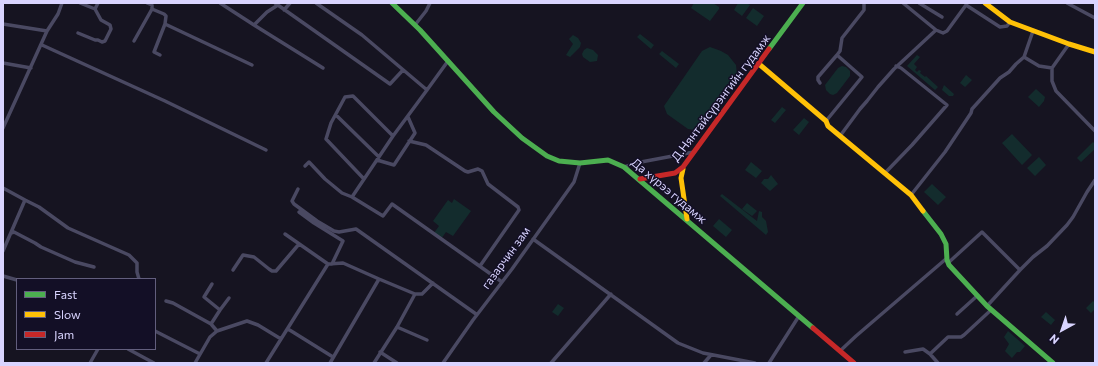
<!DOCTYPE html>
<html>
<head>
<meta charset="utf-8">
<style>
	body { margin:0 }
	#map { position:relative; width:1098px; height:366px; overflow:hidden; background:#161421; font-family:Commissioner,sans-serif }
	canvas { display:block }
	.frame { position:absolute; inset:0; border:4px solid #d9d4ff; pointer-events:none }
	.legend { position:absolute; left:16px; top:278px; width:140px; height:72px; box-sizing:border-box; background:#130f26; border:1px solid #625e7d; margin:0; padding:5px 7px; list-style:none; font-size:12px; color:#d9d4ff }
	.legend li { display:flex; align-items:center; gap:8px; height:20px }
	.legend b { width:20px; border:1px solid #625e7d }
	.north { position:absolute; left:1042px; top:310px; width:40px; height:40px; -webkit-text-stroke:3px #130f26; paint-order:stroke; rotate:220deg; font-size:11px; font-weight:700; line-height:16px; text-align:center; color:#d9d4ff }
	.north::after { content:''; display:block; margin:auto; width:14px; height:18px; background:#d9d4ff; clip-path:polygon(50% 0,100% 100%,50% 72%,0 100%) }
</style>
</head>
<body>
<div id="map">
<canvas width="1098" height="366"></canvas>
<div class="frame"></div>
<ul class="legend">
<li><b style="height:5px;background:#4caf50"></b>Fast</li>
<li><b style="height:5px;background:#ffc107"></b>Slow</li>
<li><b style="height:5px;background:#c62828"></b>Jam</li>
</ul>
<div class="north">N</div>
</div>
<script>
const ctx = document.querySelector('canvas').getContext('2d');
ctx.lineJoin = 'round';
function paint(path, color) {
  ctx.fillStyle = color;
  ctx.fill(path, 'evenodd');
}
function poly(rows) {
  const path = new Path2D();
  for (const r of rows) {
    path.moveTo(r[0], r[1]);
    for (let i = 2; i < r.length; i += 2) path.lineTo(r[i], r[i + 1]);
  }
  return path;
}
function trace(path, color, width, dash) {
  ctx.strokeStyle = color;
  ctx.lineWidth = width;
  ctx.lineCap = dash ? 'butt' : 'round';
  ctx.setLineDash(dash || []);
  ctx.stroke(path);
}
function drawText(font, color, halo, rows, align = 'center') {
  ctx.font = font + ' Commissioner,sans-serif';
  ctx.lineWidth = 3;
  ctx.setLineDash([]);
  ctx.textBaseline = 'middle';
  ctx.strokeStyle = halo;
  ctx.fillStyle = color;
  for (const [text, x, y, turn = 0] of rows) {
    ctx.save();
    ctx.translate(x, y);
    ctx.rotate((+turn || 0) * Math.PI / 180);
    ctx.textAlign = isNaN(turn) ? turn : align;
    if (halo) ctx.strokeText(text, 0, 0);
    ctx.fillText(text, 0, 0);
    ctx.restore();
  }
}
paint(poly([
	[694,3,713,3,719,7,719,9,710,21,691,8],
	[738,3,746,3,750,5,742,16,734,10],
	[753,8,764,16,757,26,746,18],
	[640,34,654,45,651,49,637,37],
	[573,35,578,38,581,43,580,47,570,57,566,55,573,44,569,39],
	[710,47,721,51,728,55,736,65,737,75,701,126,695,130,688,129,667,114,664,106,702,51],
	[587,48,593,50,598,55,597,61,590,62,583,57,582,54,584,50],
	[662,51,679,64,676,68,659,54],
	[917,55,920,57,914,64,917,67,915,70,917,72,919,70,921,71,920,73,925,77,926,76,938,87,935,90,907,66],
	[842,66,846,67,850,71,850,76,837,93,833,95,830,94,826,90,825,85,838,68],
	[966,75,972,80,965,87,960,83],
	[944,85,954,94,953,96,949,96,942,90],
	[1036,89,1045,97,1044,101,1039,107,1028,97],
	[782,107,786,110,775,123,771,120],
	[804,118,809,122,799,135,793,130],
	[1012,134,1032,155,1022,165,1002,143],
	[1093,142,1095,144,1095,149,1081,162,1077,158],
	[1039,157,1046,165,1035,176,1027,168],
	[751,162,762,171,756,178,745,170],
	[771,175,778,184,770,191,761,183,764,179,768,179],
	[932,184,946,197,938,205,924,192],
	[722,194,757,221,759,211,762,212,762,217,766,221,768,232,766,235,720,196],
	[454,199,471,211,453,236,446,232,441,239,434,233,439,226,433,221,448,200,452,203],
	[747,203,757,211,752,216,742,209],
	[719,219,732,230,726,237,713,226],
	[1093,301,1095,303,1095,309,1091,313,1086,308],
	[558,304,564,308,558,316,552,312],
	[1046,312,1055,320,1051,325,1041,317],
	[1008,331,1025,346,1020,352,1017,352,1012,358,1005,351,1009,344,1004,337]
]), '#132c2d');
trace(poly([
	[80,3,95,9,98,3],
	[147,3,152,5,152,9,164,14,166,16,165,24,252,65],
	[220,3,254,25,267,12,278,5],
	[275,3,390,84,403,70],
	[316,3,362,35,427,90,448,61],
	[919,3,942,17],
	[1067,3,1095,18],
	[284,10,290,3],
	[3,24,47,31],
	[254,25,323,68],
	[415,25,426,11,430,3],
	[936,30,943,33,947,31,966,5,1000,27,1007,26,1010,22],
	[78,33,95,40,98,40,102,42,105,41,111,29,110,25,101,20,95,9],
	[134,41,152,9],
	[1069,44,1052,68,1052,81,1056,91,1095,131],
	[42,45,165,101,266,150],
	[160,55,154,52,165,24],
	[1024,57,1033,31],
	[3,63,31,68],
	[820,83,818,80,818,77,837,55],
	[336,115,379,157],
	[826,121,862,77,837,55,840,51,842,38,864,10,864,3],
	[3,128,47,31,58,14,62,3],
	[840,136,860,109,867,101,878,87,894,69,936,30,903,3],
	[409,141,426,145,465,171,468,172,478,169,482,171,488,184,518,207,519,210,480,266],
	[377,160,394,165,415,133,408,117],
	[305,166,309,162,325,179,342,193,352,197,393,136,427,90],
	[624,167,641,162,694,152],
	[885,173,912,145,947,105,901,68,896,66],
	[364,179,326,139,331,123,345,97,353,96,393,136],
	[3,188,25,200,3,251],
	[298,189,292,201,294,204,317,221,334,231,339,232,356,229,476,314],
	[911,195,945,152,971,113,972,109,1000,78,1009,72,1016,64,1024,57,1039,66,1052,68],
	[352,197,383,216,392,204,502,282],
	[25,200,39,207,68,228,129,255,137,263,137,272,139,279],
	[299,212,314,223,343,241,332,264],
	[11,233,14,232,35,243,41,247,75,262,94,267],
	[285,234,328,264],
	[533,239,678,343,703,353,755,363],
	[948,263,982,232,1020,270],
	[233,270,243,255,254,257,269,269,272,271,276,271,299,244],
	[3,276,17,280],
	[415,294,422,294,433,283],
	[166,301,173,303,211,324,217,331],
	[987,306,1020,270,1033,257,1047,246,1067,225,1073,217,1087,192,1095,180],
	[220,310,229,298],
	[957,314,977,296],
	[211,324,220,310,204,297,212,284],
	[397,327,427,340],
	[288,329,333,357],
	[155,331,200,354],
	[128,349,154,363],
	[840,351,856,336,947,258],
	[380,352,397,363],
	[905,352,923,349,930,354,938,363],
	[930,354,948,337,961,337,964,335,991,310],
	[90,363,98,349],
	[195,363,210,337,217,331,247,321,258,325,281,339,328,264,343,263,379,279,330,363],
	[266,363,281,339],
	[374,363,397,327,415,294,379,279],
	[443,363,473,320,512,269,574,182,580,163],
	[551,363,611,294],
	[704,363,711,355],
	[769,363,799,316]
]), '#4a4962', 3.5);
trace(poly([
	[392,3,420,30,494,112,522,138,547,156,559,161,580,163,608,160,624,167,813,328],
	[769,49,803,3],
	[923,211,941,234,946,244,947,260,949,265,987,306,1053,363]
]), '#4caf50', 5);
trace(poly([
	[985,3,1010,22,1069,44,1095,52],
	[759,64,826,121,828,126,911,195,923,211],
	[683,169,681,178,687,219]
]), '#ffc107', 5);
trace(poly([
	[640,179,675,173,683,167,769,49],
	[813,328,854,363]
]), '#c62828', 5);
drawText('12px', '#d9d4ff', '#130f26', [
	["Д.Нянтайсүрэнгийн гудамж",721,98,-53],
	["Да хүрээ гудамж",669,191,40],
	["газарчин зам",506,258,-54]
]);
</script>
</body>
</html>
